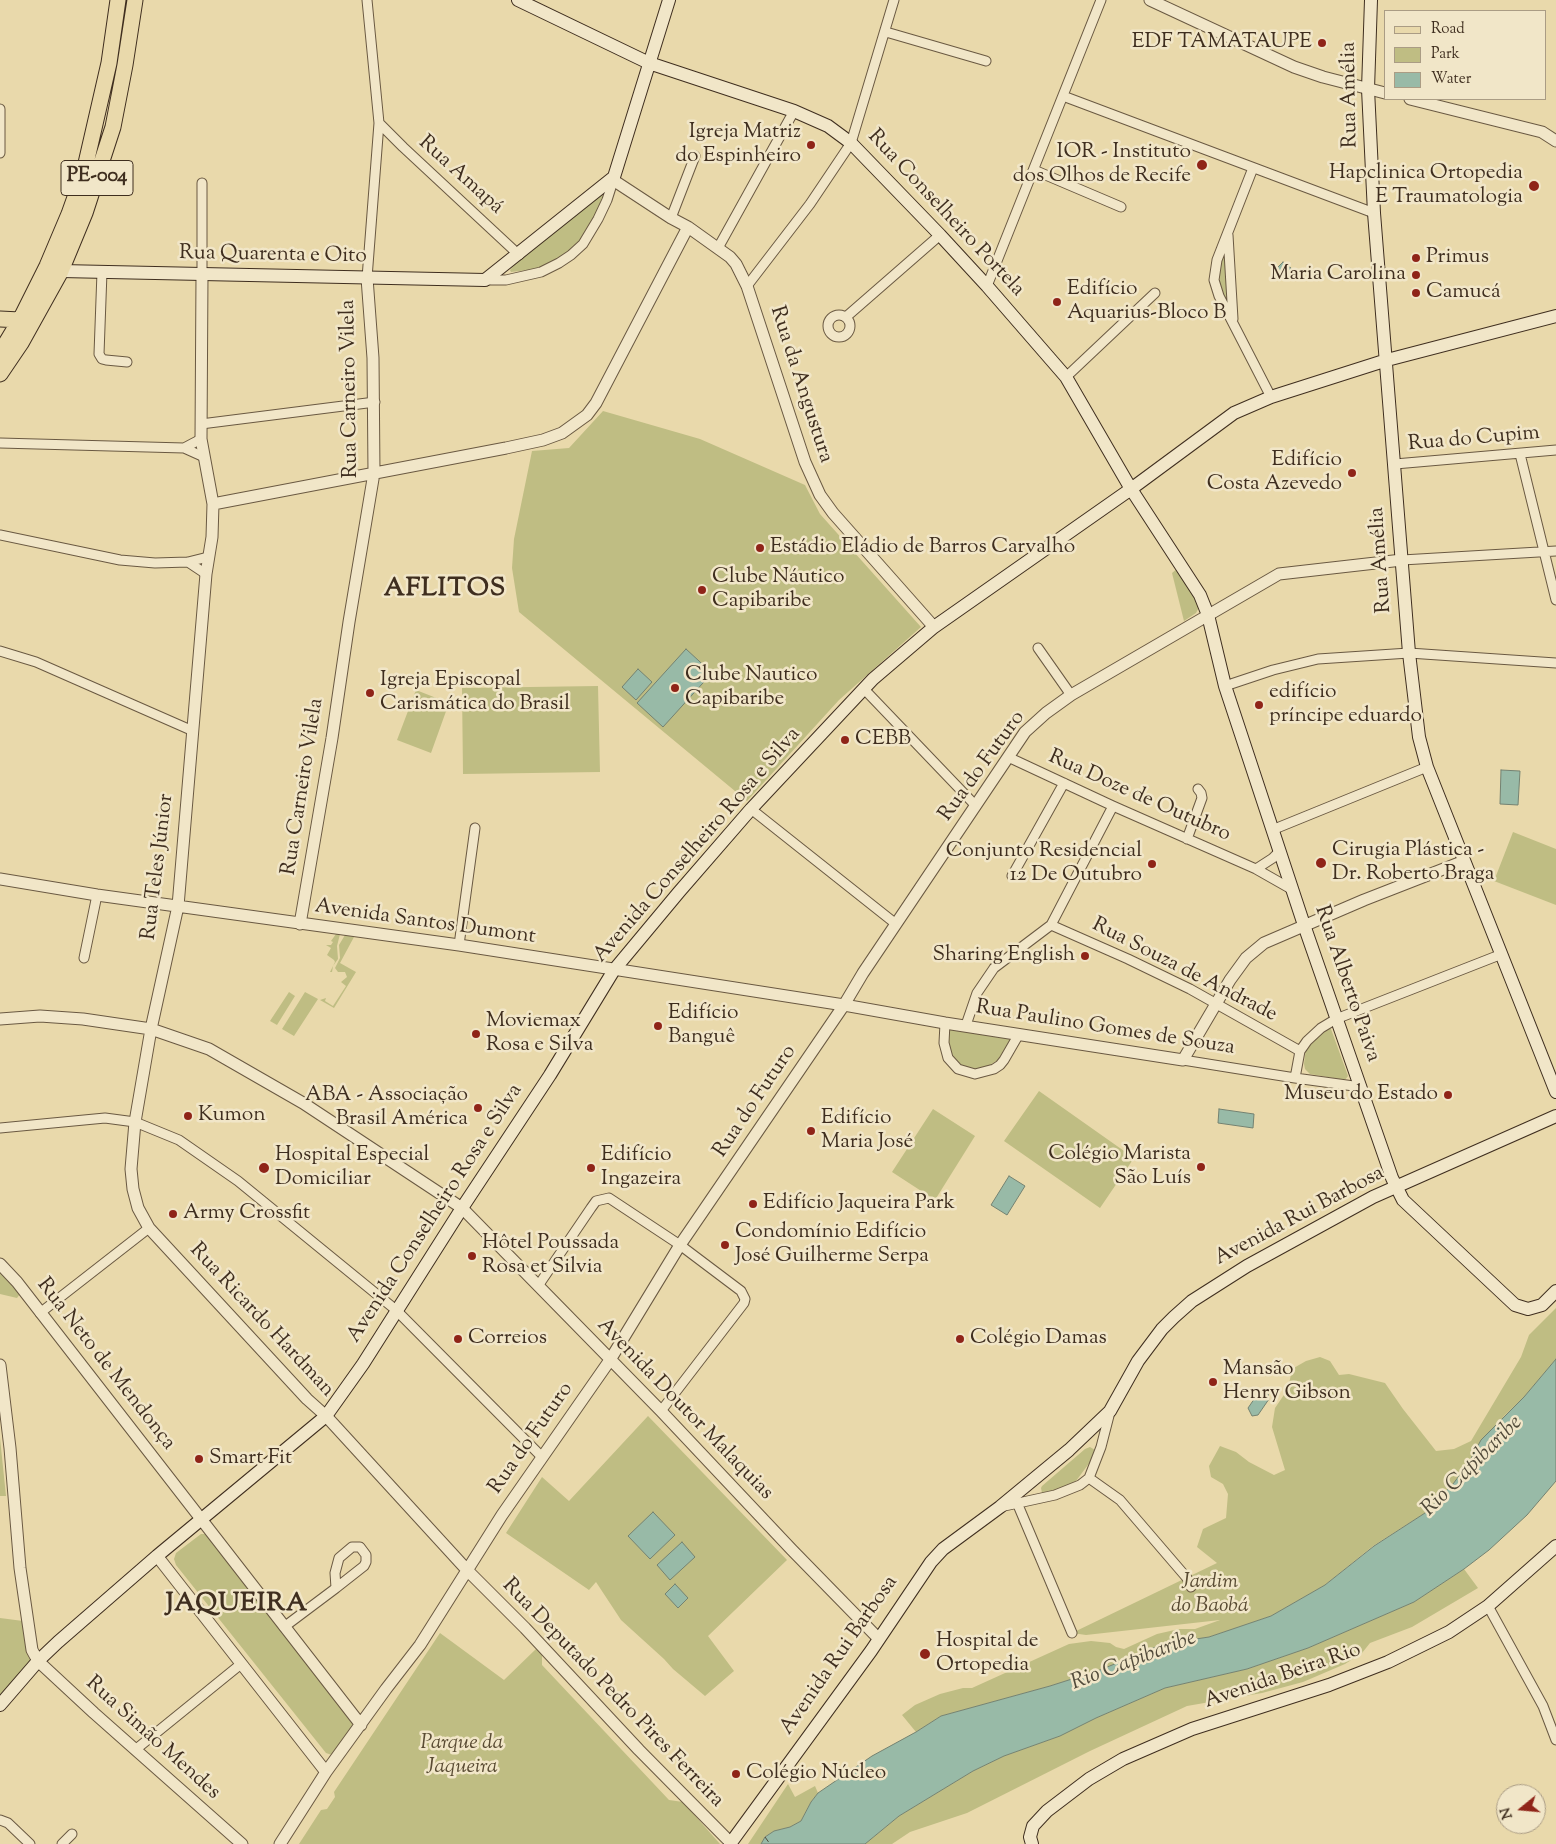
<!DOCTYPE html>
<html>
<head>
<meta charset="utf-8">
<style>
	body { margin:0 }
	#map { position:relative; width:1556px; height:1844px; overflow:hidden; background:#e9d9ab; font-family:"Sorts Mill Goudy",serif }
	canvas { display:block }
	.legend { position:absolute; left:1384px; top:10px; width:162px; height:90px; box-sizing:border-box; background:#f1e6c8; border:1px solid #aa9c84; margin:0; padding:6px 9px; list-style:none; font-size:15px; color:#3f2e1f }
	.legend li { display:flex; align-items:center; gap:10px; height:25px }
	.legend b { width:25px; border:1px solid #aa9c84 }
	.north { position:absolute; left:1496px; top:1784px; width:50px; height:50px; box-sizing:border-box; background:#f1e6c8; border:1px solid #aa9c84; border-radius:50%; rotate:253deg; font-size:14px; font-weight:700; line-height:20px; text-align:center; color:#3f2e1f }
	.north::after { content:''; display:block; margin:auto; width:18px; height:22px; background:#8f2418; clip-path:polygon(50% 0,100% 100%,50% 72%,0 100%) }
</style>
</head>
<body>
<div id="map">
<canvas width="1556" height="1844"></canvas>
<ul class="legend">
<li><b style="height:6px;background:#e9d9ab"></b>Road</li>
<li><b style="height:14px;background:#bfbd83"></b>Park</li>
<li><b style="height:14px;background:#98baa7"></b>Water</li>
</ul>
<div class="north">N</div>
</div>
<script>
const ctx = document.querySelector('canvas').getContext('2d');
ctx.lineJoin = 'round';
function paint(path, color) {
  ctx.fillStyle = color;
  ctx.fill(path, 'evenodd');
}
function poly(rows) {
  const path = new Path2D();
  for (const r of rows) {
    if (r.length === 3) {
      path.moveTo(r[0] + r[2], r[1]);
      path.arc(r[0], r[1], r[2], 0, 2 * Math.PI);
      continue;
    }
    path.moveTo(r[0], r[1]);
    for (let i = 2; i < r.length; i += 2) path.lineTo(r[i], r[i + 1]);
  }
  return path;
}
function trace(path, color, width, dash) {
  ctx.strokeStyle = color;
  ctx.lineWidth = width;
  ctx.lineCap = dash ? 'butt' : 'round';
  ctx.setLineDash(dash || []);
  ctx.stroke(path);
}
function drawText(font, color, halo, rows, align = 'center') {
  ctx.font = font + ' "Sorts Mill Goudy",serif';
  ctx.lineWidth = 5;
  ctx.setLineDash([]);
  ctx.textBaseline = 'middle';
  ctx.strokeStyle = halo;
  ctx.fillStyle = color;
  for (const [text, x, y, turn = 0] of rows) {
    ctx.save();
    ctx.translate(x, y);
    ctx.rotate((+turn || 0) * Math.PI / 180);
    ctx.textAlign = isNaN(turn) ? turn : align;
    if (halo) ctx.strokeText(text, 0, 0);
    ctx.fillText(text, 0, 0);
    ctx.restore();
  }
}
paint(poly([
	[606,190,601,207,590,230,568,255,537,269,511,272,510,270,516,263],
	[1227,234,1234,318,1220,294,1219,263],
	[603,411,700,439,805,485,820,514,921,627,839,700,747,801,519,612,512,568,514,539,532,451,569,448],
	[1178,568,1188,583,1199,607,1196,613,1184,621,1172,573],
	[598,686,600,772,463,774,462,688],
	[416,690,449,703,431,753,397,740],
	[1513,832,1556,849,1556,905,1494,881],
	[336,934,340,934,337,946,338,959,333,966,332,972,330,972,335,962,334,960,327,955,331,948,326,945,331,945,333,942,331,941],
	[345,935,354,937,340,963,356,972,334,1008,320,1000,326,998,325,1001,333,1006,346,986,341,982,347,977,345,972,338,972,335,968,340,958,339,945],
	[289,992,295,996,277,1025,270,1021],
	[305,992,318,999,294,1036,282,1029],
	[1326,1027,1331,1029,1348,1076,1345,1080,1310,1074,1305,1069,1304,1064,1306,1047],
	[950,1029,1009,1038,1010,1041,998,1060,990,1065,975,1070,960,1065,951,1053,948,1039],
	[1039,1091,1134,1158,1100,1208,1004,1141],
	[933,1109,975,1136,935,1200,892,1172],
	[0,1272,4,1273,20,1294,17,1298,0,1294],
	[1556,1308,1556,1359,1524,1397,1504,1416,1453,1484,1425,1513,1373,1546,1325,1585,1271,1616,1209,1637,1163,1644,1100,1670,1050,1686,941,1716,916,1732,902,1715,915,1705,940,1694,963,1688,972,1688,1069,1644,1091,1641,1110,1643,1116,1647,1124,1649,1157,1634,1179,1629,1195,1629,1220,1620,1086,1635,1072,1633,1217,1563,1197,1547,1203,1529,1226,1518,1228,1494,1223,1484,1211,1477,1209,1466,1220,1446,1236,1452,1249,1462,1274,1475,1285,1470,1272,1427,1275,1408,1288,1389,1292,1369,1306,1361,1320,1357,1330,1361,1339,1375,1349,1374,1385,1383,1403,1409,1436,1451,1454,1449,1471,1441,1521,1357,1529,1335],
	[648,1416,787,1560,708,1636,734,1671,705,1696,673,1669,664,1659,621,1620,596,1582,589,1590,506,1533,542,1477,569,1501],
	[0,1438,6,1496,0,1496],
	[1090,1447,1095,1450,1093,1458,1076,1481,1067,1487,1045,1494,1042,1493,1041,1488,1042,1486,1085,1449],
	[201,1534,206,1534,354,1724,332,1755,326,1753,176,1565,174,1559,176,1553],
	[1464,1569,1478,1588,1412,1627,1370,1643,1362,1653,1345,1664,1303,1682,1262,1693,1187,1706,1090,1751,967,1813,910,1832,892,1844,865,1844,899,1816,973,1771,1004,1756,1060,1736,1096,1718,1165,1688,1247,1669,1308,1648,1414,1602],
	[0,1618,23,1621,32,1662,0,1698],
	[440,1633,504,1680,537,1648,542,1653,542,1665,669,1800,683,1802,720,1844,299,1844,321,1810,327,1809,335,1797,334,1792],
	[788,1784,795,1797,815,1786,818,1793,811,1802,801,1821,790,1827,774,1831,765,1837,761,1844,748,1844]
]), '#bfbd83');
const water = poly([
	[1283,262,1291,268,1291,276,1273,276,1273,268,1277,268,1283,262],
	[686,649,712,673,663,727,637,703,686,649],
	[638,669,652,682,636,700,622,687,638,669],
	[1501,770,1520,771,1518,805,1500,804,1501,770],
	[1219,1109,1254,1114,1253,1128,1218,1123,1219,1109],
	[1009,1176,1025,1186,1007,1215,991,1205,1009,1176],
	[1556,1359,1556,1481,1527,1515,1489,1550,1464,1569,1414,1602,1308,1648,1247,1669,1165,1688,1096,1718,1060,1736,1004,1756,973,1771,899,1816,865,1844,761,1844,765,1837,774,1831,790,1827,801,1821,811,1802,818,1793,872,1756,916,1732,941,1716,1050,1686,1100,1670,1163,1644,1209,1637,1271,1616,1325,1585,1374,1546,1425,1513,1453,1484,1468,1464,1481,1440,1524,1397,1556,1359],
	[1265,1390,1268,1394,1269,1399,1258,1415,1252,1416,1248,1408,1259,1392,1265,1390],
	[653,1512,675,1535,650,1559,628,1536,653,1512],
	[682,1542,695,1557,670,1580,657,1565,682,1542],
	[675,1584,688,1598,678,1608,665,1594,675,1584]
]);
paint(water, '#98baa7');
trace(water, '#748271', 1);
trace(poly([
	[765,1837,770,1844]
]), '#514a3a', 1, [6, 5]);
const minor = poly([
	[367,0,379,123,367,278],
	[886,32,986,61],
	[1063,96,1374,213],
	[0,109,0,153],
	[379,123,403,147,519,255],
	[1253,168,1217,260,1214,280,1219,296,1271,397],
	[1034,170,1121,207],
	[671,218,695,156],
	[1228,235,1233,319],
	[718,248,794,111],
	[102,272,99,354,102,359,106,360,127,362],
	[202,275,202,183],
	[485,280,506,280,541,272,559,263,571,255,583,244,598,219,607,200,614,178],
	[747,286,810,204,851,143,894,0],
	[987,286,1101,0],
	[839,326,11],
	[846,317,940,235],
	[1066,377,1155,293],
	[201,424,375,402],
	[0,443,184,448,201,439],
	[184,448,204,457],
	[1520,454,1556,600],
	[1395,464,1556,450],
	[0,535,120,560,155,563,188,562,208,557],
	[1402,560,1556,551],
	[188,562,206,574],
	[1038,648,1071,695],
	[0,651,36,662,193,731],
	[1225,686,1273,670,1318,659,1409,653,1556,663],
	[864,689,976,806],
	[1008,757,1113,806,1256,869,1293,890],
	[751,809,896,924],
	[1272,830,1427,767],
	[1187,839,1202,798,1201,793,1198,789],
	[1256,869,1273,858,1280,851],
	[1012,876,1064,783],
	[1051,925,1128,959,1190,989,1300,1051],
	[459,945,475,828],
	[84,958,97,895],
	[945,1023,944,1043,948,1058,958,1069,975,1074,994,1069,1000,1065,1004,1060,1019,1034],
	[966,1025,977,993,994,968,1051,925,1113,806],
	[1183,1060,1295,1078,1361,1087],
	[1295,1078,1300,1051,1307,1041,1321,1028,1336,1019,1502,954],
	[0,1128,105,1118,135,1122,179,1140,238,1181,396,1310,542,1457],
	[538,1286,591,1208,596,1201,609,1198,680,1245,741,1291,745,1299,744,1303,661,1411],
	[40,1313,149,1228],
	[1089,1478,1120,1500,1187,1578,1191,1587],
	[1018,1505,1072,1633],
	[1000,1507,1055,1495,1080,1485,1089,1478,1101,1447,1110,1412],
	[1488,1606,1543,1706,1556,1740],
	[284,1627,336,1588,364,1566,366,1562,366,1555,360,1547,352,1547,339,1558,335,1573,336,1588],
	[135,1750,241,1664],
	[0,1820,8,1823,30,1844],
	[62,1844,72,1834]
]);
const tertiary = poly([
	[1150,0,1294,67,1323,77,1385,93],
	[1410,99,1542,132,1556,141],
	[613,180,671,218,688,227,730,257,736,264,747,286,805,462,820,495,833,513,934,627],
	[202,275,201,439,213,504,212,537,206,574,178,906,151,1029,135,1122,131,1169,133,1189,138,1208,149,1228,307,1399,326,1416,467,1570,525,1628,639,1750,731,1843],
	[213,504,506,448,543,440,562,433,587,415,596,403,688,227],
	[0,879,97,895,459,945,844,1005,945,1023,1183,1060,1230,980,1246,958,1264,943,1364,900,1464,861],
	[300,924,332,738,349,622,374,473,373,358,367,278],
	[0,1019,40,1016,83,1019,151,1029,209,1049,303,1103,462,1208,661,1411,792,1550,879,1639],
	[0,1264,17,1282,361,1725],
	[0,1365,10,1448,20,1568,32,1650,38,1661,94,1713,242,1844],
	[157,1556,326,1772],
	[280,1844,326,1772,386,1689,420,1645,502,1515,610,1360,680,1245,844,1005,863,973,1025,732,1046,713,1071,695,1279,574,1402,560]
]);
const secondary = poly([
	[518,0,649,63,794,111,828,126,851,143,940,235,987,286,1066,377,1131,489,1200,595,1208,615,1225,686,1304,925,1392,1178,1403,1200,1515,1305,1528,1309,1542,1305,1556,1291],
	[1371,0,1368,89,1374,213,1409,653,1419,737,1427,767,1556,1092],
	[61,271,485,280,614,177,669,0],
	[0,1705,38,1661,58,1642,157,1556,326,1416,363,1364,462,1208,550,1075,614,970,679,892,751,809,873,679,934,627,1131,489,1234,413,1271,397,1387,360,1556,316],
	[730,1844,871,1651,931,1562,943,1549,1000,1507,1069,1450,1110,1411,1138,1361,1162,1329,1174,1317,1192,1301,1247,1266,1373,1197,1556,1116],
	[1032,1844,1030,1837,1033,1826,1047,1811,1089,1779,1123,1759,1192,1729,1329,1685,1388,1662,1449,1632,1488,1606,1556,1546]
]);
const primary = poly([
	[0,319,20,320],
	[0,353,20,320,47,266,69,214,84,172,109,63,118,0],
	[0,374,21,343,61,271,85,213,113,127,125,65,135,0]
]);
trace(minor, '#6a5942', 11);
trace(tertiary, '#6a5942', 13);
trace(secondary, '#3f2e1f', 14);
trace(primary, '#3f2e1f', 17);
trace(minor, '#f1e6c8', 9);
trace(tertiary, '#f1e6c8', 11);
trace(secondary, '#f1e6c8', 12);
trace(primary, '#e9d9ab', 15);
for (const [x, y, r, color] of [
	[1322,43,5,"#8f2418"],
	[811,145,5,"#8f2418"],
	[1202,165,6,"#8f2418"],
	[1534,186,6,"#8f2418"],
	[1416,258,5,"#8f2418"],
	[1416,275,5,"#8f2418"],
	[1416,293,5,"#8f2418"],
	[1057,302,5,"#8f2418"],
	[1352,473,5,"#8f2418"],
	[760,548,5,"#8f2418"],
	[702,590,5,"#8f2418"],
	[675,688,5,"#8f2418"],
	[370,693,5,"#8f2418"],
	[1259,705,5,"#8f2418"],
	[845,740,5,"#8f2418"],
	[1321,863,6,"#8f2418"],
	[1152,864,5,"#8f2418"],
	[1085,956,5,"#8f2418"],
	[658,1026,5,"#8f2418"],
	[476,1034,5,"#8f2418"],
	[1448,1095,5,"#8f2418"],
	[478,1108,5,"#8f2418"],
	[188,1116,5,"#8f2418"],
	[811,1131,5,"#8f2418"],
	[1201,1167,5,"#8f2418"],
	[264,1168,6,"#8f2418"],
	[591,1168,5,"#8f2418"],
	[753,1204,5,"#8f2418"],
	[173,1214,5,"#8f2418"],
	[725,1245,5,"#8f2418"],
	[472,1256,5,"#8f2418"],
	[458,1339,5,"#8f2418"],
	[960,1339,5,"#8f2418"],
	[1213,1382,5,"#8f2418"],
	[199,1459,5,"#8f2418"],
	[925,1654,6,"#8f2418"],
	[736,1774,5,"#8f2418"]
]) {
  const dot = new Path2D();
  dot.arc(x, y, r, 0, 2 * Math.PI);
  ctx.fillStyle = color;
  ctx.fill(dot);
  trace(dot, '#f1e6c8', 2);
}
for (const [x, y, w] of [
	[97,178,72]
]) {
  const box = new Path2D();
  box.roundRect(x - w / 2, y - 17.5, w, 35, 4);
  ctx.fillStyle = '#f1e6c8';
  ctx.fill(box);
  trace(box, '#3f2e1f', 1);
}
drawText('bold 20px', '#3f2e1f', null, [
	["PE-004",97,178]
]);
drawText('21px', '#3f2e1f', '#f1e6c8', [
	["EDF TAMATAUPE",1312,43,"right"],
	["Igreja Matriz",801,133,"right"],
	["do Espinheiro",801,157,"right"],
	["IOR - Instituto",1191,153,"right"],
	["dos Olhos de Recife",1191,177,"right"],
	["Hapclinica Ortopedia",1523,174,"right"],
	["E Traumatologia",1523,198,"right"],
	["Primus",1426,258],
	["Maria Carolina",1406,275,"right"],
	["Edifício",1067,290],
	["Aquarius-Bloco B",1067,314],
	["Camucá",1426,293],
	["Edifício",1342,461,"right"],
	["Costa Azevedo",1342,485,"right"],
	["Estádio Eládio de Barros Carvalho",770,548],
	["Clube Náutico",712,578],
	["Capibaribe",712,602],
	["Clube Nautico",685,676],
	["Capibaribe",685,700],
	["Igreja Episcopal",380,681],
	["Carismática do Brasil",380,705],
	["edifício",1269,693],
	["príncipe eduardo",1269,717],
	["CEBB",855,740],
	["Cirugia Plástica -",1332,851],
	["Dr. Roberto Braga",1332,875],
	["Conjunto Residencial",1142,852,"right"],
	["12 De Outubro",1142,876,"right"],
	["Sharing English",1075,956,"right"],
	["Edifício",668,1014],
	["Banguê",668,1038],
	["Moviemax",486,1022],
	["Rosa e Silva",486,1046],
	["Museu do Estado",1438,1095,"right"],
	["ABA - Associação",468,1096,"right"],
	["Brasil América",468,1120,"right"],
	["Kumon",198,1116],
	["Edifício",821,1119],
	["Maria José",821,1143],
	["Colégio Marista",1191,1155,"right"],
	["São Luís",1191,1179,"right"],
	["Hospital Especial",275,1156],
	["Domiciliar",275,1180],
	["Edifício",601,1156],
	["Ingazeira",601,1180],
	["Edifício Jaqueira Park",763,1204],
	["Army Crossfit",183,1214],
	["Condomínio Edifício",735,1233],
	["José Guilherme Serpa",735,1257],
	["Hôtel Poussada",482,1244],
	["Rosa et Silvia",482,1268],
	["Correios",468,1339],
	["Colégio Damas",970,1339],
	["Mansão",1223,1370],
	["Henry Gibson",1223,1394],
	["Smart Fit",209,1459],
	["Hospital de",936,1642],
	["Ortopedia",936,1666],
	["Colégio Núcleo",746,1774]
], 'left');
drawText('21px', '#3f2e1f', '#f1e6c8', [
	["Rua Amélia",1351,95,-91],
	["Rua Amapá",460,176,42],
	["Rua Conselheiro Portela",945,214,47],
	["Rua Quarenta e Oito",273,256,1],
	["Rua da Angustura",800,385,72],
	["Rua Carneiro Vilela",351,389,-91],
	["Rua do Cupim",1474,440,-5],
	["Rua Amélia",1382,560,-94],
	["Rua do Futuro",983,767,-54],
	["Rua Carneiro Vilela",304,787,-81],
	["Rua Doze de Outubro",1139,797,24],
	["Avenida Conselheiro Rosa e Silva",698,846,-49],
	["Rua Teles Júnior",159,867,-83],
	["Avenida Santos Dumont",425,923,8],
	["Rua Souza de Andrade",1184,971,27],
	["Rua Alberto Paiva",1346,984,71],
	["Rua Paulino Gomes de Souza",1105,1029,9],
	["Rua do Futuro",756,1102,-56],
	["Avenida Conselheiro Rosa e Silva",436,1214,-57],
	["Avenida Rui Barbosa",1300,1217,-28],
	["Rua Ricardo Hardman",261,1321,47],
	["Rua Neto de Mendonça",105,1365,52],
	["Avenida Doutor Malaquias",684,1410,46],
	["Rua do Futuro",532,1439,-55],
	["Avenida Rui Barbosa",840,1656,-55],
	["Avenida Beira Rio",1283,1677,-19],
	["Rua Deputado Pedro Pires Ferreira",612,1694,46],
	["Rua Simão Mendes",152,1739,42]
]);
drawText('italic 21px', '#594b33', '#f1e6c8', [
	["Jardim",1210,1583],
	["do Baobá",1210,1607],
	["Parque da",462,1744],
	["Jaqueira",462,1768]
]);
drawText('italic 22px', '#514a3a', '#f1e6c8', [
	["Rio Capibaribe",1473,1467,-45],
	["Rio Capibaribe",1134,1662,-21]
]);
ctx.letterSpacing = '1px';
drawText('bold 26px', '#3f2e1f', '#f1e6c8', [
	["AFLITOS",445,591],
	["JAQUEIRA",237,1606]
]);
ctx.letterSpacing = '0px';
</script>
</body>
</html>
